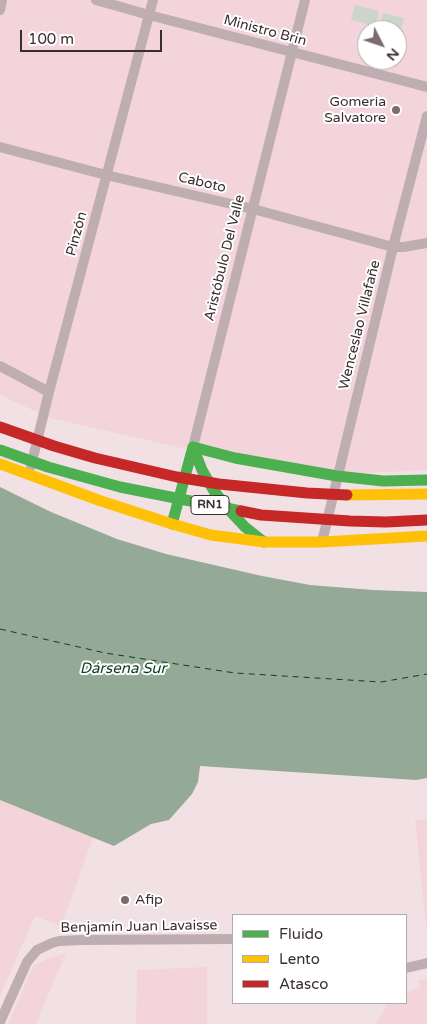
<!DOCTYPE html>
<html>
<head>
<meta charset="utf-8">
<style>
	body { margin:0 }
	#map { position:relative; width:427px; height:1024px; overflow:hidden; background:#f2e1e4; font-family:"Varela Round",sans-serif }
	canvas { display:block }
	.legend { position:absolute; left:232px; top:914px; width:175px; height:90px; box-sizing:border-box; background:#fff; border:1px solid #b0abac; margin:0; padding:6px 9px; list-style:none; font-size:15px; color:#3a2d30 }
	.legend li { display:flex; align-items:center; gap:10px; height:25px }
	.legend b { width:25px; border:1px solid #b0abac }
	.north { position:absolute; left:357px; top:20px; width:50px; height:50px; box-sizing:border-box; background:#fff; border:1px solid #b0abac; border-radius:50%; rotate:131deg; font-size:14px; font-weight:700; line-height:20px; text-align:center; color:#3a2d30 }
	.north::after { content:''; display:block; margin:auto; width:18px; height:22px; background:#7a6c6f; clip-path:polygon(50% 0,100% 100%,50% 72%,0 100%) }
	.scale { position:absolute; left:20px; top:30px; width:142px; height:22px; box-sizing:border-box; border:2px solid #3a2d30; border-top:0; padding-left:6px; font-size:15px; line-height:18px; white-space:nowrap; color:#3a2d30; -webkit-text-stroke:4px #fff; paint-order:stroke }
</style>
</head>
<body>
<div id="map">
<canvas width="427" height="1024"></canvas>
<ul class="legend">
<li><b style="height:6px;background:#4caf50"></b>Fluido</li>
<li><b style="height:6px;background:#ffc107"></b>Lento</li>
<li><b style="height:6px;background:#c62828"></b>Atasco</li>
</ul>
<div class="north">N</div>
<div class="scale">100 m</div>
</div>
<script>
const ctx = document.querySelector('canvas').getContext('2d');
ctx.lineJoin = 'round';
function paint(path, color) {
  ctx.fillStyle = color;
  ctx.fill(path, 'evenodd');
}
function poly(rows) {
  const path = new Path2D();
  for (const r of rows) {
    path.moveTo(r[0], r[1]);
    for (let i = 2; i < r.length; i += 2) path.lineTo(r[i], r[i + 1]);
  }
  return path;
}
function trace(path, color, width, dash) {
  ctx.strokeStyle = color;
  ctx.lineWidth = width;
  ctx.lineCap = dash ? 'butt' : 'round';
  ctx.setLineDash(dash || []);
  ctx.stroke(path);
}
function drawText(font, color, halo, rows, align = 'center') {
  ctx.font = font + ' "Varela Round",sans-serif';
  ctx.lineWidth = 4;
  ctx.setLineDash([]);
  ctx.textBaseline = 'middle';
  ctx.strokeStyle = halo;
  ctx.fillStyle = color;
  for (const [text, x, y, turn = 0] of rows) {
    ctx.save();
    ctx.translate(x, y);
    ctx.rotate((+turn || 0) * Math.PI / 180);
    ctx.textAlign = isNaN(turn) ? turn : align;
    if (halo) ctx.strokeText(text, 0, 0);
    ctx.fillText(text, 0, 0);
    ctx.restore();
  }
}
paint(poly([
	[0,0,427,0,427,470,343,474,186,449,50,418,0,395],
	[367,30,397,30,397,60,367,60],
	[0,800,93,837,73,895,60,926,35,916,0,996],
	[427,819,427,933,415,820],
	[66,953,36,1024,8,1024,33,966,47,959],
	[207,967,207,1024,136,1024,137,970],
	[427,978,427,1024,376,1024,388,1003,406,1003,406,993,420,987,418,981]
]), '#f3d4db');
paint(poly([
	[355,5,379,11,375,26,351,20],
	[383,13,404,18,397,45,397,30,378,30]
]), '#cdd4ca');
paint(poly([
	[0,487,51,512,117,539,166,554,262,576,310,585,373,590,427,592,427,778,416,780,200,766,198,782,192,794,169,820,151,824,114,846,0,800]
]), '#94aa96');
trace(poly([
	[0,629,105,653,235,673,381,682,427,674]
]), '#104022', 1, [6, 5]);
trace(poly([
	[96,0,149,15,427,87],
	[0,10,2,0],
	[0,147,106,175,253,209,393,247,404,247,427,243],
	[0,366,49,392],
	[193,447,305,0],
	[31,466,49,392,153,0],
	[322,542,393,247,427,116],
	[406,968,427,963],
	[0,1022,27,962,37,950,52,943,59,941,82,940,233,939]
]), '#beaeb2', 10);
trace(poly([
	[193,447,235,458,337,476,383,481,427,480],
	[193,447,202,470,214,491,229,510,245,527,264,542],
	[172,524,193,447]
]), '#4caf50', 11);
trace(poly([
	[0,464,101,501,172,524,211,535,264,542,322,542,427,536]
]), '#ffc107', 11);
trace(poly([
	[0,450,48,467,120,487,241,511]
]), '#4caf50', 11);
trace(poly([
	[347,495,427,494]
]), '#ffc107', 11);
trace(poly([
	[0,427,54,446,95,458,177,477,219,484,307,493,347,495],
	[241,511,261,515,350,521,386,522,427,520]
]), '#c62828', 11);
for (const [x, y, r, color] of [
	[396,110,5,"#7a6c6f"],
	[125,900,5,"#7a6c6f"]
]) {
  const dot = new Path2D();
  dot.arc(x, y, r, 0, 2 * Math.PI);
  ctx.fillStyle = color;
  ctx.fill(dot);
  trace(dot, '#fff', 2);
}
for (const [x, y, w] of [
	[210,505,38]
]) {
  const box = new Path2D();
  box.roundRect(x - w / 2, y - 9.5, w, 19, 4);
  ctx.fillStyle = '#fff';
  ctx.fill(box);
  trace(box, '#3a2d30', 1);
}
drawText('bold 12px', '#3a2d30', null, [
	["RN1",210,505]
]);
drawText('14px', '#3a2d30', '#fff', [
	["Ministro Brin",265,31,15],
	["Caboto",202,183,13],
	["Pinzón",77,234,-75],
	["Aristóbulo Del Valle",225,258,-76],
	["Wenceslao Villafañe",360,325,-76],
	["Benjamín Juan Lavaisse",139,927,-1]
]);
drawText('14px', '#3a2d30', '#fff', [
	["Gomeria",386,102],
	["Salvatore",386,118],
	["Afip",135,900,"left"]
], 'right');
drawText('italic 15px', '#104022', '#fff', [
	["Dársena Sur",123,669]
]);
</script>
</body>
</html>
